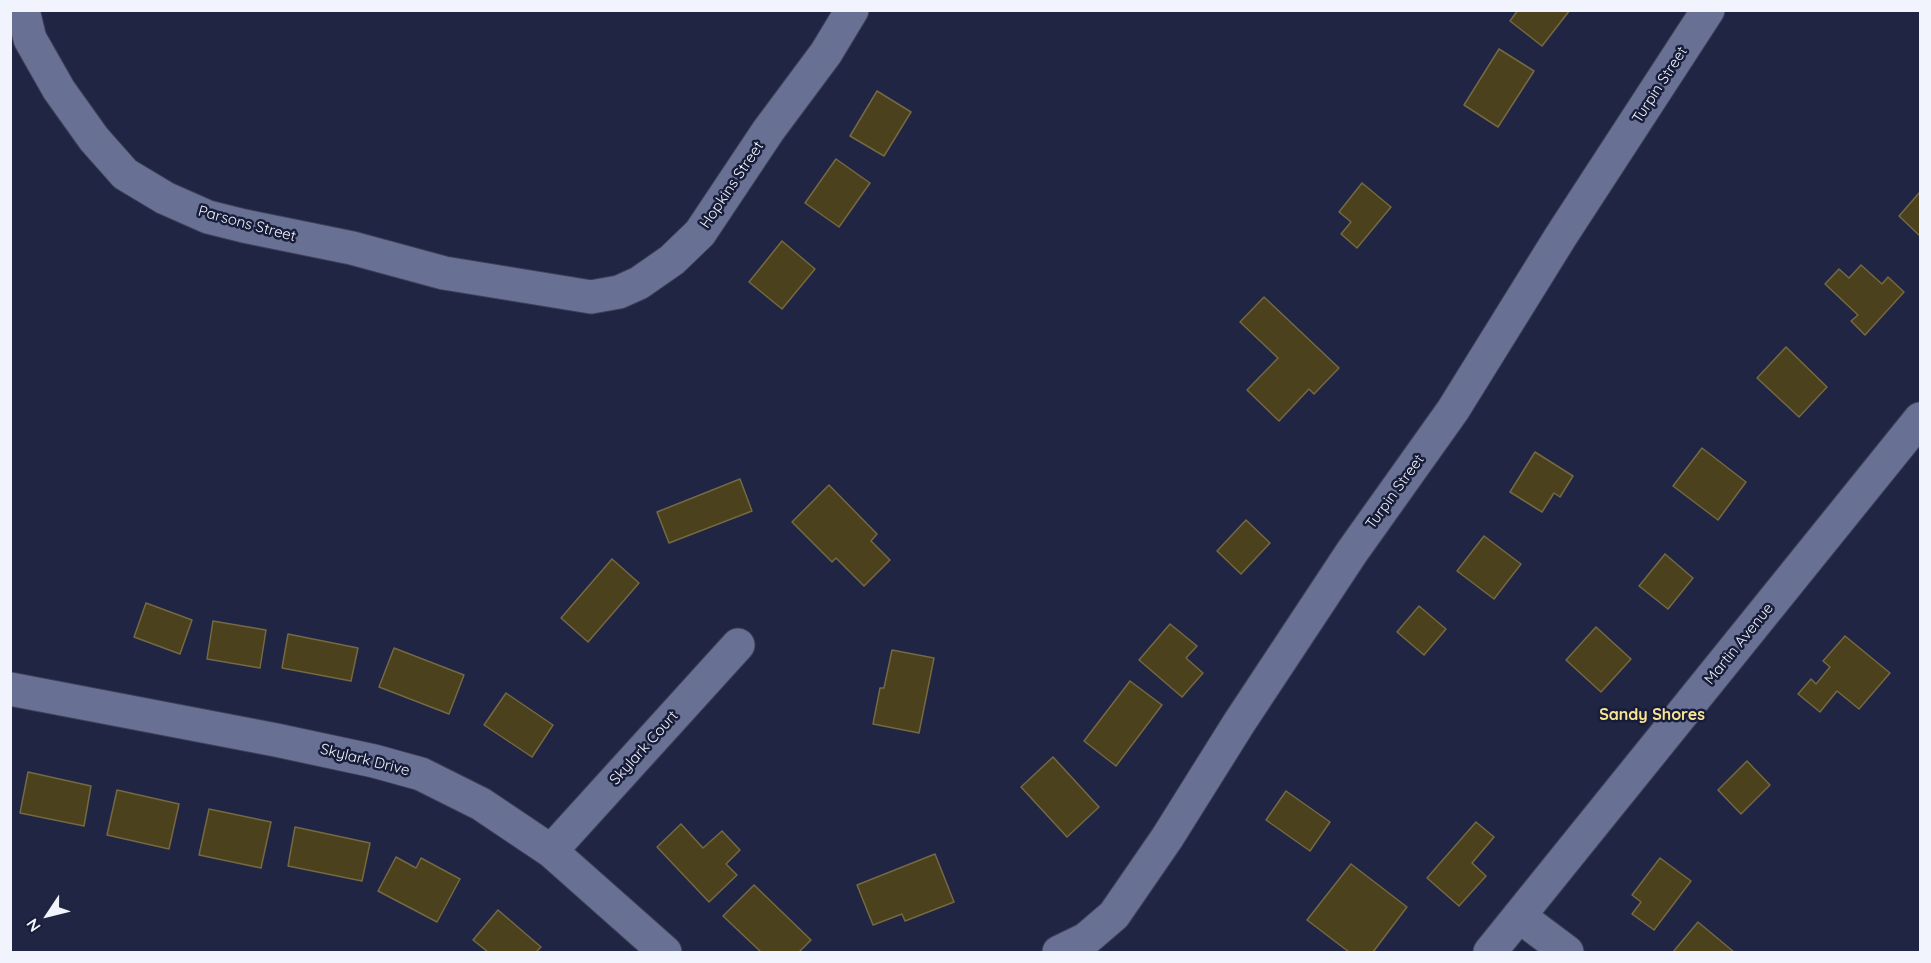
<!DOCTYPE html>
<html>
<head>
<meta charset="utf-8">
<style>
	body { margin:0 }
	#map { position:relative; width:1931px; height:963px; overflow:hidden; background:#202543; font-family:Quicksand,sans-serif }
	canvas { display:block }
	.frame { position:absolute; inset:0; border:12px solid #f2f4fd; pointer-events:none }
	.north { position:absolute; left:18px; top:885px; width:60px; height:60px; -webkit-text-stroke:4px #171c39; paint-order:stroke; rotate:235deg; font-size:16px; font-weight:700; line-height:24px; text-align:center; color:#f2f4fd }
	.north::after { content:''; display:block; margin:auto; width:21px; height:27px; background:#f2f4fd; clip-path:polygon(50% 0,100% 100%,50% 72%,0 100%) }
</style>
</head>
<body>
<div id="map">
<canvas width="1931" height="963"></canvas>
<div class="frame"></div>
<div class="north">N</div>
</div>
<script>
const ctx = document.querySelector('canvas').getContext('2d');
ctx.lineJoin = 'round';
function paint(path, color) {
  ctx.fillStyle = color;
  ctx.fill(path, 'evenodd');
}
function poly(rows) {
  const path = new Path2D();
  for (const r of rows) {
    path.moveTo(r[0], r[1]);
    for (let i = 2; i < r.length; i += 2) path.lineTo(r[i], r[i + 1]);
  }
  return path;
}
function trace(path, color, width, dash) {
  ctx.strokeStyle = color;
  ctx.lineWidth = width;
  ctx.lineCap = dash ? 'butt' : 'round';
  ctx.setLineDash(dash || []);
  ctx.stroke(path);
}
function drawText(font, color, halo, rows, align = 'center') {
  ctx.font = font + ' Quicksand,sans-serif';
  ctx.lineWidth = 5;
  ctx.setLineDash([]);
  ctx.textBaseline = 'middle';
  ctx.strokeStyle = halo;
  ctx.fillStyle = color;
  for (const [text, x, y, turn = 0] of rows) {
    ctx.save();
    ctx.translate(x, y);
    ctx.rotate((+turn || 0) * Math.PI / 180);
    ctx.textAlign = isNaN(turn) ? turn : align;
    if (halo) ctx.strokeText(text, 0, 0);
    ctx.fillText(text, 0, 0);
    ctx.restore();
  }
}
const building = poly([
	[1518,10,1570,10,1542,46,1510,21,1518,10],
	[1499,49,1534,71,1498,127,1464,105,1499,49],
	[877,91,911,112,884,156,850,136,877,91],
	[836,159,870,183,839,227,805,203,836,159],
	[1362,183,1391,207,1357,248,1341,234,1351,222,1339,212,1362,183],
	[1920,192,1920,236,1899,216,1920,192],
	[782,241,815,269,782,309,749,282,782,241],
	[1861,265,1882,284,1888,277,1904,292,1865,335,1851,321,1858,315,1825,284,1839,269,1849,278,1861,265],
	[1264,297,1339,368,1314,394,1309,389,1279,421,1247,390,1278,358,1240,322,1264,297],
	[1786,347,1827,387,1799,417,1757,378,1786,347],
	[1702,448,1746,482,1718,520,1673,486,1702,448],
	[1535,452,1573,476,1560,497,1554,493,1542,512,1510,492,1535,452],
	[740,479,752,511,669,543,657,512,740,479],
	[829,485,877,534,871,541,890,560,864,586,836,558,832,562,792,522,829,485],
	[1246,520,1270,543,1241,574,1217,551,1246,520],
	[1484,536,1521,564,1494,599,1457,571,1484,536],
	[1665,554,1693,578,1668,609,1639,586,1665,554],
	[612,559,639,583,588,642,561,618,612,559],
	[146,603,192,620,180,654,134,637,146,603],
	[1419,606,1446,629,1424,655,1397,632,1419,606],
	[213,621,266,630,260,668,207,659,213,621],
	[1170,624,1197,646,1186,658,1203,673,1182,697,1139,660,1170,624],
	[1596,627,1631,659,1601,692,1566,660,1596,627],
	[288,634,358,648,351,681,282,668,288,634],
	[1845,636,1890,673,1859,709,1837,691,1820,712,1798,694,1811,679,1816,684,1830,667,1823,661,1845,636],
	[394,648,464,675,449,714,379,687,394,648],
	[892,650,934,658,919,733,873,724,880,688,884,688,892,650],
	[1130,681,1162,705,1116,766,1084,741,1130,681],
	[506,693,553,725,532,757,484,725,506,693],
	[1053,757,1099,807,1067,837,1021,787,1053,757],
	[1747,761,1770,785,1741,814,1718,790,1747,761],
	[28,772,91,786,84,826,20,813,28,772],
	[117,790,179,804,169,849,107,835,117,790],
	[1286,791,1330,822,1310,851,1266,820,1286,791],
	[209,809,271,822,261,868,199,855,209,809],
	[1476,822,1494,837,1472,863,1486,876,1459,906,1427,878,1476,822],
	[681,824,703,848,722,831,740,850,726,864,737,875,709,902,657,847,681,824],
	[295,827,370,843,362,881,288,866,295,827],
	[935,854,954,902,905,921,902,914,873,925,857,885,935,854],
	[396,857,416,868,421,858,460,879,437,922,378,891,396,857],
	[1660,858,1691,881,1654,930,1632,914,1641,902,1632,895,1660,858],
	[1351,864,1407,907,1373,952,1349,952,1307,920,1351,864],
	[754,885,811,940,799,952,761,952,723,916,754,885],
	[498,910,541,947,536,952,488,952,473,940,498,910],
	[1698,922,1734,952,1673,952,1698,922]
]);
paint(building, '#4b411c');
trace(building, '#746943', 1.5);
const minor = poly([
	[23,10,30,39,59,90,94,139,125,174,165,198,208,217,244,226,352,248,444,273,591,297,619,292,639,283,672,260,700,233,768,131,826,53,852,10],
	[10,689,276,740,374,761,421,774,481,804,551,851,665,952],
	[551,851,738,645],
	[1519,916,1567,952],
	[1059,952,1086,939,1114,915,1167,838,1239,723,1352,552,1453,410,1561,236,1708,10],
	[1490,952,1920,419]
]);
trace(minor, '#3d4058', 35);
trace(minor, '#687094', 33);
drawText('15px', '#f2f4fd', '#171c39', [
	["Turpin Street",1660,85,-57],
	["Hopkins Street",732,185,-56],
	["Parsons Street",247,224,15],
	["Turpin Street",1395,492,-54],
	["Martin Avenue",1739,644,-51],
	["Skylark Court",644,748,-48],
	["Skylark Drive",365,760,14]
]);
drawText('bold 16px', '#f9e395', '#171c39', [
	["Sandy Shores",1652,715]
]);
</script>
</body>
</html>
